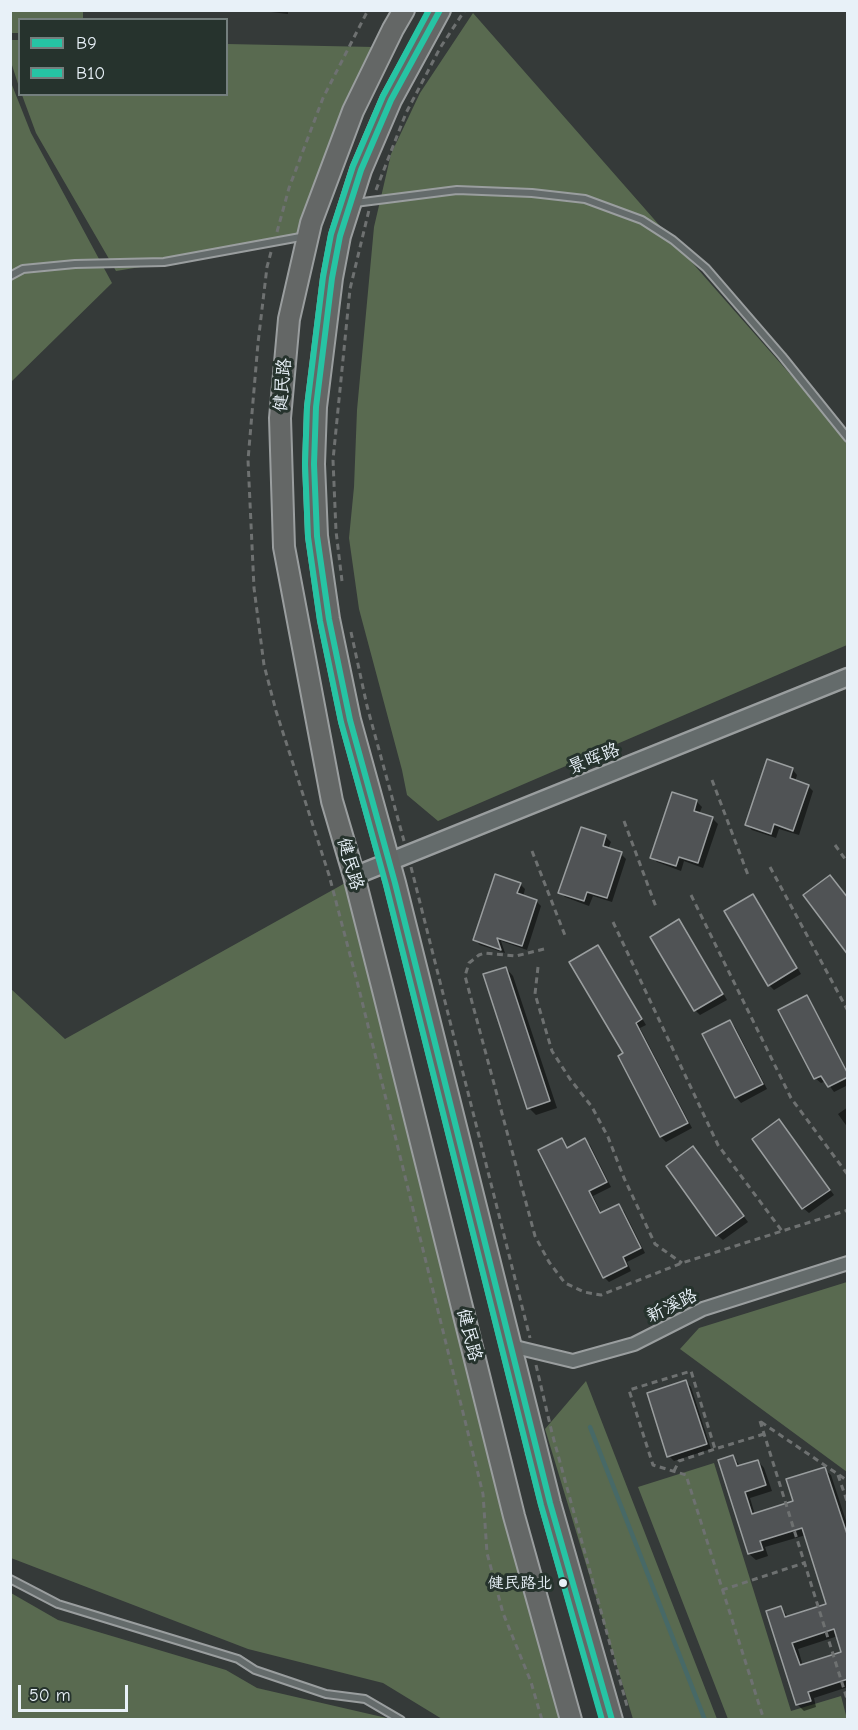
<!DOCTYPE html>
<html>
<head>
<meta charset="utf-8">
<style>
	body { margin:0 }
	#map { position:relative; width:858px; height:1730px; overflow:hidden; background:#353a39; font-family:"Comic Neue",sans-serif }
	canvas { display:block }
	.frame { position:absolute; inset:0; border:12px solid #e8f1f8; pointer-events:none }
	.legend { position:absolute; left:18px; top:18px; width:210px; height:78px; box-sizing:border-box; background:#26332d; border:2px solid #747f7e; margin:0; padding:8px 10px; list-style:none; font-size:18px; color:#e8f1f8 }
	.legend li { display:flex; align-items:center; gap:12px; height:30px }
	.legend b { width:30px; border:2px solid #747f7e }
	.scale { position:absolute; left:18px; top:1685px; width:110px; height:27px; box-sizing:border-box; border:3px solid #e8f1f8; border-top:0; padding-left:8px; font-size:18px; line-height:21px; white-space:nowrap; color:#e8f1f8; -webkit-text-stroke:4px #26332d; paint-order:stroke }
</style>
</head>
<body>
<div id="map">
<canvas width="858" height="1730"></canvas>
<div class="frame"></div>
<ul class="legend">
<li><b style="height:8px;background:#26c4a4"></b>B9</li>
<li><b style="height:8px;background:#26c4a4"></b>B10</li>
</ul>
<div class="scale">50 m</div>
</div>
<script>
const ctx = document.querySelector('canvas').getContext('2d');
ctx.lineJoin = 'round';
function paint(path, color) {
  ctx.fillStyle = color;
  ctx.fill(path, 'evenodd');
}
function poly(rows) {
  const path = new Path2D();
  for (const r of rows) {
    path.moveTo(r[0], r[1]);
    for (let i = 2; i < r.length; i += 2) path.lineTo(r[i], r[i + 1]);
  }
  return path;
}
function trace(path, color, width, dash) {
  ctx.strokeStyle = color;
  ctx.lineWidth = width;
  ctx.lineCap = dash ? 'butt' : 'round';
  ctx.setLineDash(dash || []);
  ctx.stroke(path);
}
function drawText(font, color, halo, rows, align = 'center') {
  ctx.font = font + ' "Comic Neue","LXGW WenKai TC",sans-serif';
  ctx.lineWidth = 6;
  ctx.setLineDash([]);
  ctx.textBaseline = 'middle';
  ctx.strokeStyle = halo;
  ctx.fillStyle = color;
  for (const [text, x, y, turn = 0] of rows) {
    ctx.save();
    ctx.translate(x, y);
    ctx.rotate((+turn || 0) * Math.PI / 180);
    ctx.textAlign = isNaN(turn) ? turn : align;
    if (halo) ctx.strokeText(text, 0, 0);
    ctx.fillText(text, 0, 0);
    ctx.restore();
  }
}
paint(poly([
	[11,10,83,11,83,19,20,20,19,33,11,33],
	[473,13,847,439,847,645,438,821,407,795,402,770,359,609,349,538,354,487,357,410,374,227,391,154,420,93],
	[11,40,19,40,19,87,11,62],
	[227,44,374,47,300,241,116,271,36,133,22,95,226,94],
	[10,80,31,133,112,283,11,382],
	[347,882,562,1719,442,1719,383,1683,248,1649,11,1558,10,988,65,1039],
	[847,1282,848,1282,847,1472,680,1349,699,1328],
	[586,1381,717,1719,633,1719,545,1429],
	[714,1463,791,1711,841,1696,847,1719,728,1719,638,1487],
	[11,1593,58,1620,226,1670,257,1688,391,1719,11,1719]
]), '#596a50');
paint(poly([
	[254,10,288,10,288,14],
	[792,769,797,775,795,782,808,786,813,791,799,835,779,829,776,838,752,830,747,825],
	[673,794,697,802,702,807,699,814,713,819,718,824,703,868,684,861,681,871,657,862,652,857],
	[605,836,611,842,608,849,621,854,626,859,612,902,593,896,589,906,565,897,560,892],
	[520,884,525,889,523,897,536,901,541,906,527,950,501,941,505,953,480,945,475,940],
	[753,896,758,901,801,974,774,990,769,985],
	[678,921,684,926,727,1000,700,1015,695,1010],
	[598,947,603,952,646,1025,640,1028,692,1128,666,1142,661,1137,620,1057,625,1054],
	[506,968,513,976,557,1108,536,1115,529,1108],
	[806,997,811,1002,848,1072,848,1085,834,1092,826,1081,821,1083,815,1078],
	[730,1021,735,1027,767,1089,741,1103,736,1097],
	[848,1107,848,1128,838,1114],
	[779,1121,834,1195,809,1213,803,1208],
	[561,1140,568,1148,585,1140,590,1145,611,1187,593,1196,602,1214,618,1206,624,1211,645,1253,627,1262,631,1271,609,1282,604,1277],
	[693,1148,748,1222,723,1240,717,1235],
	[686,1382,691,1387,711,1449,674,1461,669,1456],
	[733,1457,741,1467,758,1461,764,1468,772,1491,750,1498,755,1515,795,1502,824,1469,831,1475,848,1527,848,1687,814,1698,816,1707,804,1711,797,1704,781,1608,789,1618,828,1605,806,1535,765,1547,768,1556,756,1560,749,1554],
	[838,1636,843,1653,803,1666,798,1649]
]), '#0007');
trace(poly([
	[590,1427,705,1720]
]), '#476967', 4.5);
const building = poly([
	[767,759,793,768,790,778,809,785,793,831,774,824,771,834,745,825,767,759],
	[672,792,697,800,694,811,713,817,698,863,679,857,676,866,650,858,672,792],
	[581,827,606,835,603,846,622,852,607,898,587,892,584,901,558,893,581,827],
	[495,874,521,883,517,893,537,900,522,946,497,938,501,950,473,940,495,874],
	[830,875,848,898,848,955,803,895,830,875],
	[753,894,797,968,768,986,724,911,753,894],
	[679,919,723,994,694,1011,650,937,679,919],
	[598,945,642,1019,636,1023,688,1123,660,1137,618,1056,623,1053,569,962,598,945],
	[506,967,550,1101,527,1109,483,974,506,967],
	[807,995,848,1074,848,1077,828,1087,821,1076,814,1079,778,1010,807,995],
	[730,1020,763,1084,735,1098,702,1034,730,1020],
	[779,1119,830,1190,802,1209,752,1139,779,1119],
	[562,1138,567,1148,585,1138,607,1182,589,1191,600,1213,619,1204,641,1248,623,1257,627,1266,603,1278,538,1150,562,1138],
	[693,1146,744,1216,716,1236,666,1166,693,1146],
	[686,1380,707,1444,667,1457,647,1393,686,1380],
	[733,1455,737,1466,758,1460,766,1485,745,1492,752,1514,793,1501,786,1479,825,1467,848,1537,848,1679,808,1692,811,1701,796,1705,766,1611,781,1606,785,1617,826,1604,802,1528,760,1541,763,1550,748,1554,718,1460,733,1455],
	[834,1629,841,1652,800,1665,792,1643,834,1629]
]);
paint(building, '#505355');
trace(building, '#9a9e9f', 1.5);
const lane = poly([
	[355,203,457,190,532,193,585,199,642,220,673,240,706,268,782,356,848,438],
	[10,276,23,269,75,264,164,262,306,236],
	[10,1579,58,1604,238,1659,255,1670,326,1694,365,1699,401,1720]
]);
const street = poly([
	[511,1346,573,1361,634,1344,703,1309,848,1263]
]);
const secondary = poly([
	[354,876,848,677]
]);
const primary = poly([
	[404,10,393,29,353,111,311,223,289,319,280,418,284,547,332,801,354,876,383,990,514,1516,571,1720],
	[440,10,391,100,361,170,340,236,332,278,316,407,314,464,317,536,329,619,350,720,395,883,550,1503,612,1720]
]);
trace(lane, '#9a9e9f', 10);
trace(street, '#9a9e9f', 16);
trace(secondary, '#9a9e9f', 21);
trace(primary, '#9a9e9f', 24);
trace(poly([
	[376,190,406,113,440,48,465,10],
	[277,232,289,188,323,98,368,10],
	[271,252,267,267,258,343,248,460,254,588,264,665,276,711,329,875,359,989,483,1494,487,1553,503,1613,531,1682,542,1720],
	[342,581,336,531,333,460,350,289,369,210],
	[351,632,367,706,404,841],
	[712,780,748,875],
	[624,821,656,907],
	[835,845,848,863],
	[532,851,566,938],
	[411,867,530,1338],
	[770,867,848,1011],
	[691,895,791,1098,848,1175],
	[613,922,718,1145,782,1231],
	[544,949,516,956,485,953,479,955,469,963,465,976,535,1236,549,1262,565,1283,584,1292,601,1295,682,1263,848,1210],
	[538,967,535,994,552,1051,570,1079,592,1107,608,1137,624,1178,655,1244,682,1263],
	[536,1365,552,1433,627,1706],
	[760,1421,848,1702],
	[761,1422,848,1481],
	[764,1434,715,1449,691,1371,629,1390,653,1465,686,1475,764,1720],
	[674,1471,679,1461,715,1449],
	[838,1475,848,1504],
	[722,1590,804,1563]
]), '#6e7171', 3, [6, 4.5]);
trace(lane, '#646b6b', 6);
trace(street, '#646b6b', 12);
trace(secondary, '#646b6b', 16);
trace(primary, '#646766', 20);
trace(poly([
	[440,10,391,100,361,170,340,236,332,278,316,407,314,464,317,536,329,619,350,720,395,883,550,1503,612,1720]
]), '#26c4a4', 6);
trace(poly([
	[429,10,383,96,353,166,331,234,323,277,307,407,305,464,308,537,320,621,341,722,386,885,541,1505,602,1720]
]), '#26c4a4', 6);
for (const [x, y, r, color] of [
	[563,1583,5,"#e8f1f8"]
]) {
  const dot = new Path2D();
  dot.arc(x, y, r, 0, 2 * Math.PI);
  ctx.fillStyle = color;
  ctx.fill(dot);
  trace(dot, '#26332d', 2);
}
drawText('16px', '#e8f1f8', '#26332d', [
	["健民路北",552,1583]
], 'right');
drawText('18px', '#e8f1f8', '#26332d', [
	["健民路",283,385,-85],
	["景晖路",594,759,-22],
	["健民路",350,864,74],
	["新溪路",672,1306,-26],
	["健民路",469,1335,76]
]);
</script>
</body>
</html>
